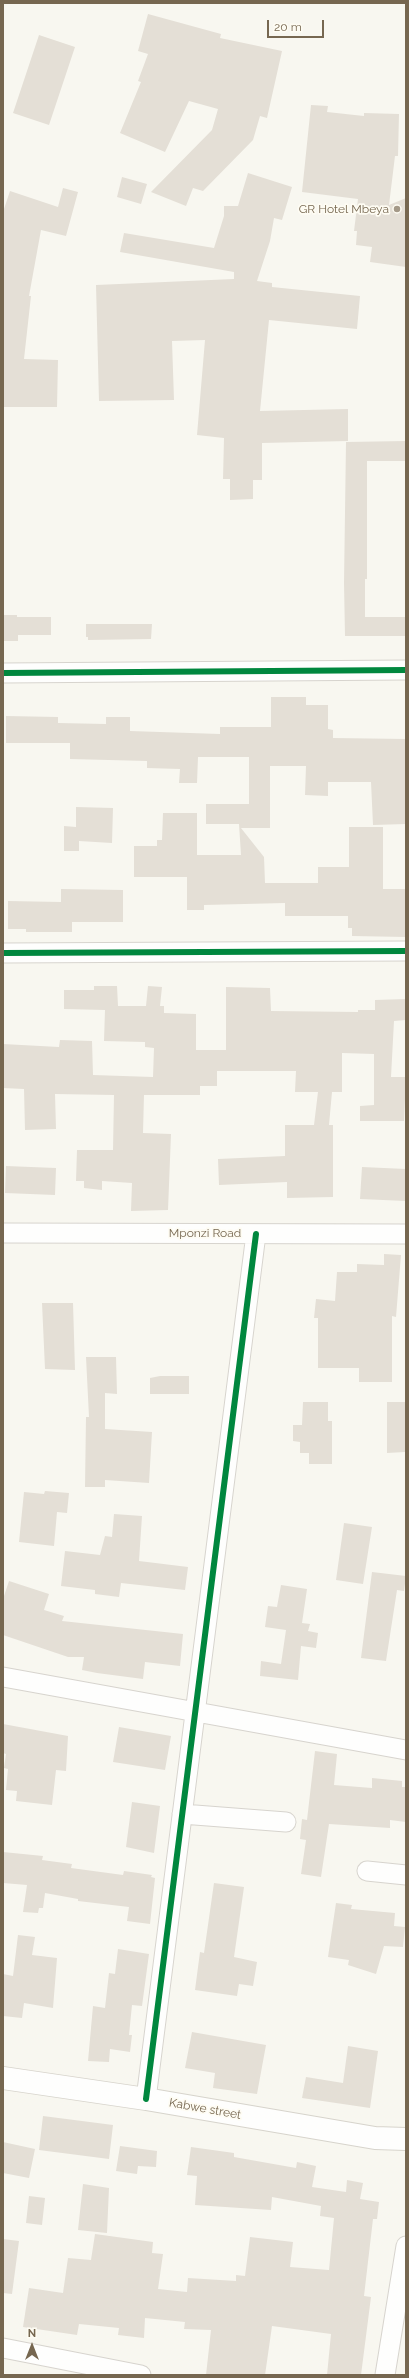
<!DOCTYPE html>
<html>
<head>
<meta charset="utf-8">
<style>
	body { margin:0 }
	#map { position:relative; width:409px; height:2378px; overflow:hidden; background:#f8f7f0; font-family:Raleway,sans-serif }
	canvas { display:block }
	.frame { position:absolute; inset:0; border:4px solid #766750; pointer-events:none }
	.north { position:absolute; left:12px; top:2326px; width:40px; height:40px; -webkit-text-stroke:3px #fefcf3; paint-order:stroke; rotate:0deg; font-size:11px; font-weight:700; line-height:16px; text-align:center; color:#766750 }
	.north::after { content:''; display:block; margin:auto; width:14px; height:18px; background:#766750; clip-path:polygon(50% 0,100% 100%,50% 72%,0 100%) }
	.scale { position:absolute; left:267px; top:20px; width:57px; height:18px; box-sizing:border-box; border:2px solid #766750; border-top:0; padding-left:5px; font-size:12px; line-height:14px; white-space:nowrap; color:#766750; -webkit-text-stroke:3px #fefcf3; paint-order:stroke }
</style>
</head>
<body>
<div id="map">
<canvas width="409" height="2378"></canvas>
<div class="frame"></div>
<div class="north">N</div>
<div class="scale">20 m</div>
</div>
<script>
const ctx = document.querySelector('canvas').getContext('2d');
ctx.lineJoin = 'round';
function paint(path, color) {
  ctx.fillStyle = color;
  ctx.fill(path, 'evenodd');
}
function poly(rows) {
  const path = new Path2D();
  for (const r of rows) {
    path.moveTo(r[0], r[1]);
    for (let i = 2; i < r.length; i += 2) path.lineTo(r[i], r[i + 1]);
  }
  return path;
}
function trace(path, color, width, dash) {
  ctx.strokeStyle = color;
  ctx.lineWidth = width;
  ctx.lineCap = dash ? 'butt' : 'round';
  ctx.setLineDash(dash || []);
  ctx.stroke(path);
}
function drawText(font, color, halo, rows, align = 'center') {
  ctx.font = font + ' Raleway,sans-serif';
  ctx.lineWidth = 3.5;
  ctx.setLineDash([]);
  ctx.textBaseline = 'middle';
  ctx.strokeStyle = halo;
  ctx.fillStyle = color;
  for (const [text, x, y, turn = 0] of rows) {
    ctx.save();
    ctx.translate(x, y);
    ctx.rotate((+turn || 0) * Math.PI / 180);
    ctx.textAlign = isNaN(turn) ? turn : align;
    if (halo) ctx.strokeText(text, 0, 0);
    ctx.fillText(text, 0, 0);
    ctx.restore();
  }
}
paint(poly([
	[148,14,221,34,220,38,282,51,267,118,260,116,253,140,203,191,193,188,186,206,151,192,212,130,218,109,189,101,165,152,120,133,141,82,138,81,148,54,138,51],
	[39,35,75,47,49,125,13,113],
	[311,105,328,106,327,112,364,116,364,113,399,114,398,156,395,156,389,205,406,198,406,267,370,262,372,247,356,245,357,231,354,231,358,199,302,192],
	[248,173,292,187,282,220,274,218,270,241,257,281,272,283,272,287,360,296,357,329,269,320,260,411,348,409,348,441,262,443,262,480,253,480,253,499,230,500,230,479,223,479,224,438,197,435,205,340,172,341,174,400,99,401,96,285,234,279,234,272,120,252,124,233,214,248,224,216,224,206,238,206],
	[122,177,147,184,141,204,117,197],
	[63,188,78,192,66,236,41,230,29,296,31,296,24,359,58,360,57,407,3,407,3,212,10,191,58,207],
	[406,441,406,461,367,461,367,579,365,579,365,617,406,617,406,636,345,636,344,583,346,442],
	[3,615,17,615,17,617,51,617,51,635,18,635,18,641,3,641],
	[86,624,152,624,151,639,88,640,88,637,86,637],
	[271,697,306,697,306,705,328,705,328,729,333,730,333,738,406,739,406,824,373,825,371,782,328,782,328,796,305,795,306,766,270,766,270,828,241,828,264,857,265,883,318,883,318,867,349,867,349,827,383,827,383,889,406,889,406,937,352,936,352,928,348,928,348,916,285,916,285,903,204,905,204,910,187,910,187,877,134,877,134,846,157,846,157,840,162,840,163,813,197,813,197,855,241,855,239,824,206,824,206,804,249,804,249,757,198,757,197,783,179,783,180,769,147,768,147,761,70,759,70,743,6,743,6,716,58,717,58,723,106,724,106,717,130,717,130,731,220,734,220,727,271,727],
	[76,807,113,808,112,843,79,841,79,851,64,851,64,826,76,827],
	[61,889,123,890,123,922,72,922,72,932,26,932,26,929,8,929,8,901,61,902],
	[94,986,117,986,118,1006,146,1006,148,986,162,987,160,1006,164,1006,164,1013,196,1014,196,1050,226,1050,226,987,270,988,271,1011,358,1012,358,1010,375,1010,375,1000,406,999,406,1020,394,1021,391,1077,406,1077,404,1121,360,1121,360,1106,374,1105,374,1054,342,1053,342,1092,332,1092,329,1125,333,1125,333,1197,287,1198,287,1182,219,1185,218,1159,285,1156,285,1125,314,1125,318,1092,295,1092,296,1071,217,1071,217,1086,200,1086,200,1095,144,1095,143,1133,171,1134,168,1210,131,1211,132,1183,102,1181,102,1190,84,1188,84,1181,76,1181,77,1150,113,1150,114,1095,55,1094,56,1129,25,1130,24,1089,3,1088,3,1044,59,1047,60,1040,92,1041,93,1075,153,1077,154,1048,145,1047,145,1042,104,1041,105,1010,64,1009,64,990,94,990],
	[6,1166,56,1168,55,1195,5,1193],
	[362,1167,406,1169,406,1201,360,1199],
	[384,1254,401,1255,396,1317,392,1316,392,1382,359,1382,359,1368,318,1368,318,1318,314,1318,316,1299,335,1301,337,1272,357,1272,357,1264,384,1265],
	[42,1303,73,1303,75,1370,45,1369],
	[86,1357,116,1357,117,1394,105,1393,105,1429,152,1432,149,1483,105,1480,105,1487,85,1487,86,1417,89,1417],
	[160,1376,189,1376,189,1394,150,1394,150,1378],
	[303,1402,328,1402,328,1421,332,1421,332,1464,309,1464,309,1453,300,1453,300,1442,293,1441,293,1425,302,1425],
	[387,1402,405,1402,405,1452,387,1453],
	[45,1491,69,1493,67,1513,57,1512,54,1546,19,1542,24,1492,44,1494],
	[114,1514,142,1516,139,1561,188,1567,185,1590,121,1583,119,1597,95,1594,95,1590,61,1586,65,1551,100,1555,105,1536,112,1537],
	[344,1523,372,1527,363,1584,336,1580],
	[372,1572,406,1576,404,1591,397,1590,386,1661,361,1658],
	[9,1581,49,1594,44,1610,64,1616,62,1621,183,1634,180,1666,145,1662,143,1679,97,1673,82,1670,84,1657,68,1657,3,1635,3,1599],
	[281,1585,307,1589,302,1623,310,1624,308,1631,318,1633,316,1648,301,1646,298,1680,260,1676,261,1661,281,1664,286,1630,265,1627,268,1606,277,1607],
	[3,1724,68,1736,66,1771,56,1770,52,1805,16,1801,17,1791,6,1790,8,1769,4,1768,6,1754,3,1753],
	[119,1727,171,1736,165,1770,113,1762],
	[315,1751,337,1754,334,1785,372,1788,372,1778,402,1781,402,1787,406,1787,406,1822,390,1820,390,1828,329,1824,321,1877,301,1874,306,1840,300,1839,302,1819,307,1820],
	[132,1802,160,1806,154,1853,126,1847],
	[3,1852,43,1856,42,1860,72,1864,71,1868,123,1875,124,1871,152,1875,151,1877,155,1878,150,1924,127,1921,129,1907,78,1901,78,1899,45,1893,43,1908,39,1908,38,1913,23,1912,27,1885,3,1883],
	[214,1883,244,1887,234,1957,257,1962,253,1986,239,1984,237,1996,195,1990,200,1952,204,1953],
	[336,1903,352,1905,351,1909,395,1913,394,1926,405,1927,403,1947,384,1946,376,1974,348,1965,349,1960,328,1957],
	[18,1935,35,1937,32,1955,57,1958,53,2008,24,2003,22,2018,3,2016,3,1974,13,1976],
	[118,1949,149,1954,142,2006,132,2005,129,2035,132,2035,130,2052,110,2049,109,2062,88,2061,93,2006,105,2008,109,1973,115,1974],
	[192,2032,266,2045,257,2094,213,2088,215,2073,185,2068],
	[348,2046,378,2051,370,2108,302,2098,306,2077,343,2083],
	[43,2116,113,2125,109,2159,39,2150],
	[3,2142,35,2149,29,2178,3,2173],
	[120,2146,157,2151,156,2167,138,2166,137,2174,116,2171],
	[191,2147,234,2153,234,2157,296,2168,297,2162,316,2166,312,2187,346,2192,347,2180,363,2183,360,2199,379,2202,377,2219,373,2219,364,2296,371,2297,361,2375,327,2375,331,2334,272,2326,265,2375,206,2375,211,2330,184,2329,185,2322,145,2318,144,2338,118,2335,119,2328,79,2324,77,2335,23,2327,29,2288,63,2293,68,2258,91,2260,95,2234,153,2242,152,2253,163,2254,158,2289,187,2292,188,2278,236,2281,236,2275,245,2276,250,2237,293,2242,290,2267,329,2270,334,2218,320,2216,321,2206,272,2197,271,2210,195,2205,197,2176,187,2175],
	[83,2184,109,2188,107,2233,78,2230],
	[29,2196,45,2198,42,2225,26,2223],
	[3,2239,19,2241,12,2294,3,2293]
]), '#e4dfd6');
const minor = poly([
	[3,673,406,670],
	[3,953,406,951],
	[3,1233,406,1234],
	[3,1677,406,1750],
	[182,1814,286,1822],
	[367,1871,406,1875],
	[146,2099,256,1234],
	[3,2348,141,2375],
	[385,2375,406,2246]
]);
const secondary = poly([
	[3,2078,146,2099,375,2138,406,2139]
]);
trace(minor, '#d7d4ce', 21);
trace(secondary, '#d7d4cc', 24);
trace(minor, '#fefefd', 19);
trace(secondary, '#fefefd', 22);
trace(poly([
	[3,673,406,670],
	[3,953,406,951],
	[146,2099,256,1234]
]), '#00873e', 6);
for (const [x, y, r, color] of [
	[397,209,4,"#a49988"]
]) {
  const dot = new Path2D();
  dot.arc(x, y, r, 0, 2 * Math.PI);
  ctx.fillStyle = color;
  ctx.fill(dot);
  trace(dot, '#fefcf3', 1.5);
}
drawText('12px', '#766750', '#fefcf3', [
	["GR Hotel Mbeya",389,209]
], 'right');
drawText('12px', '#766750', '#fefcf3', [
	["Mponzi Road",205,1233],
	["Kabwe street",205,2109,10]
]);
</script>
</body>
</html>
